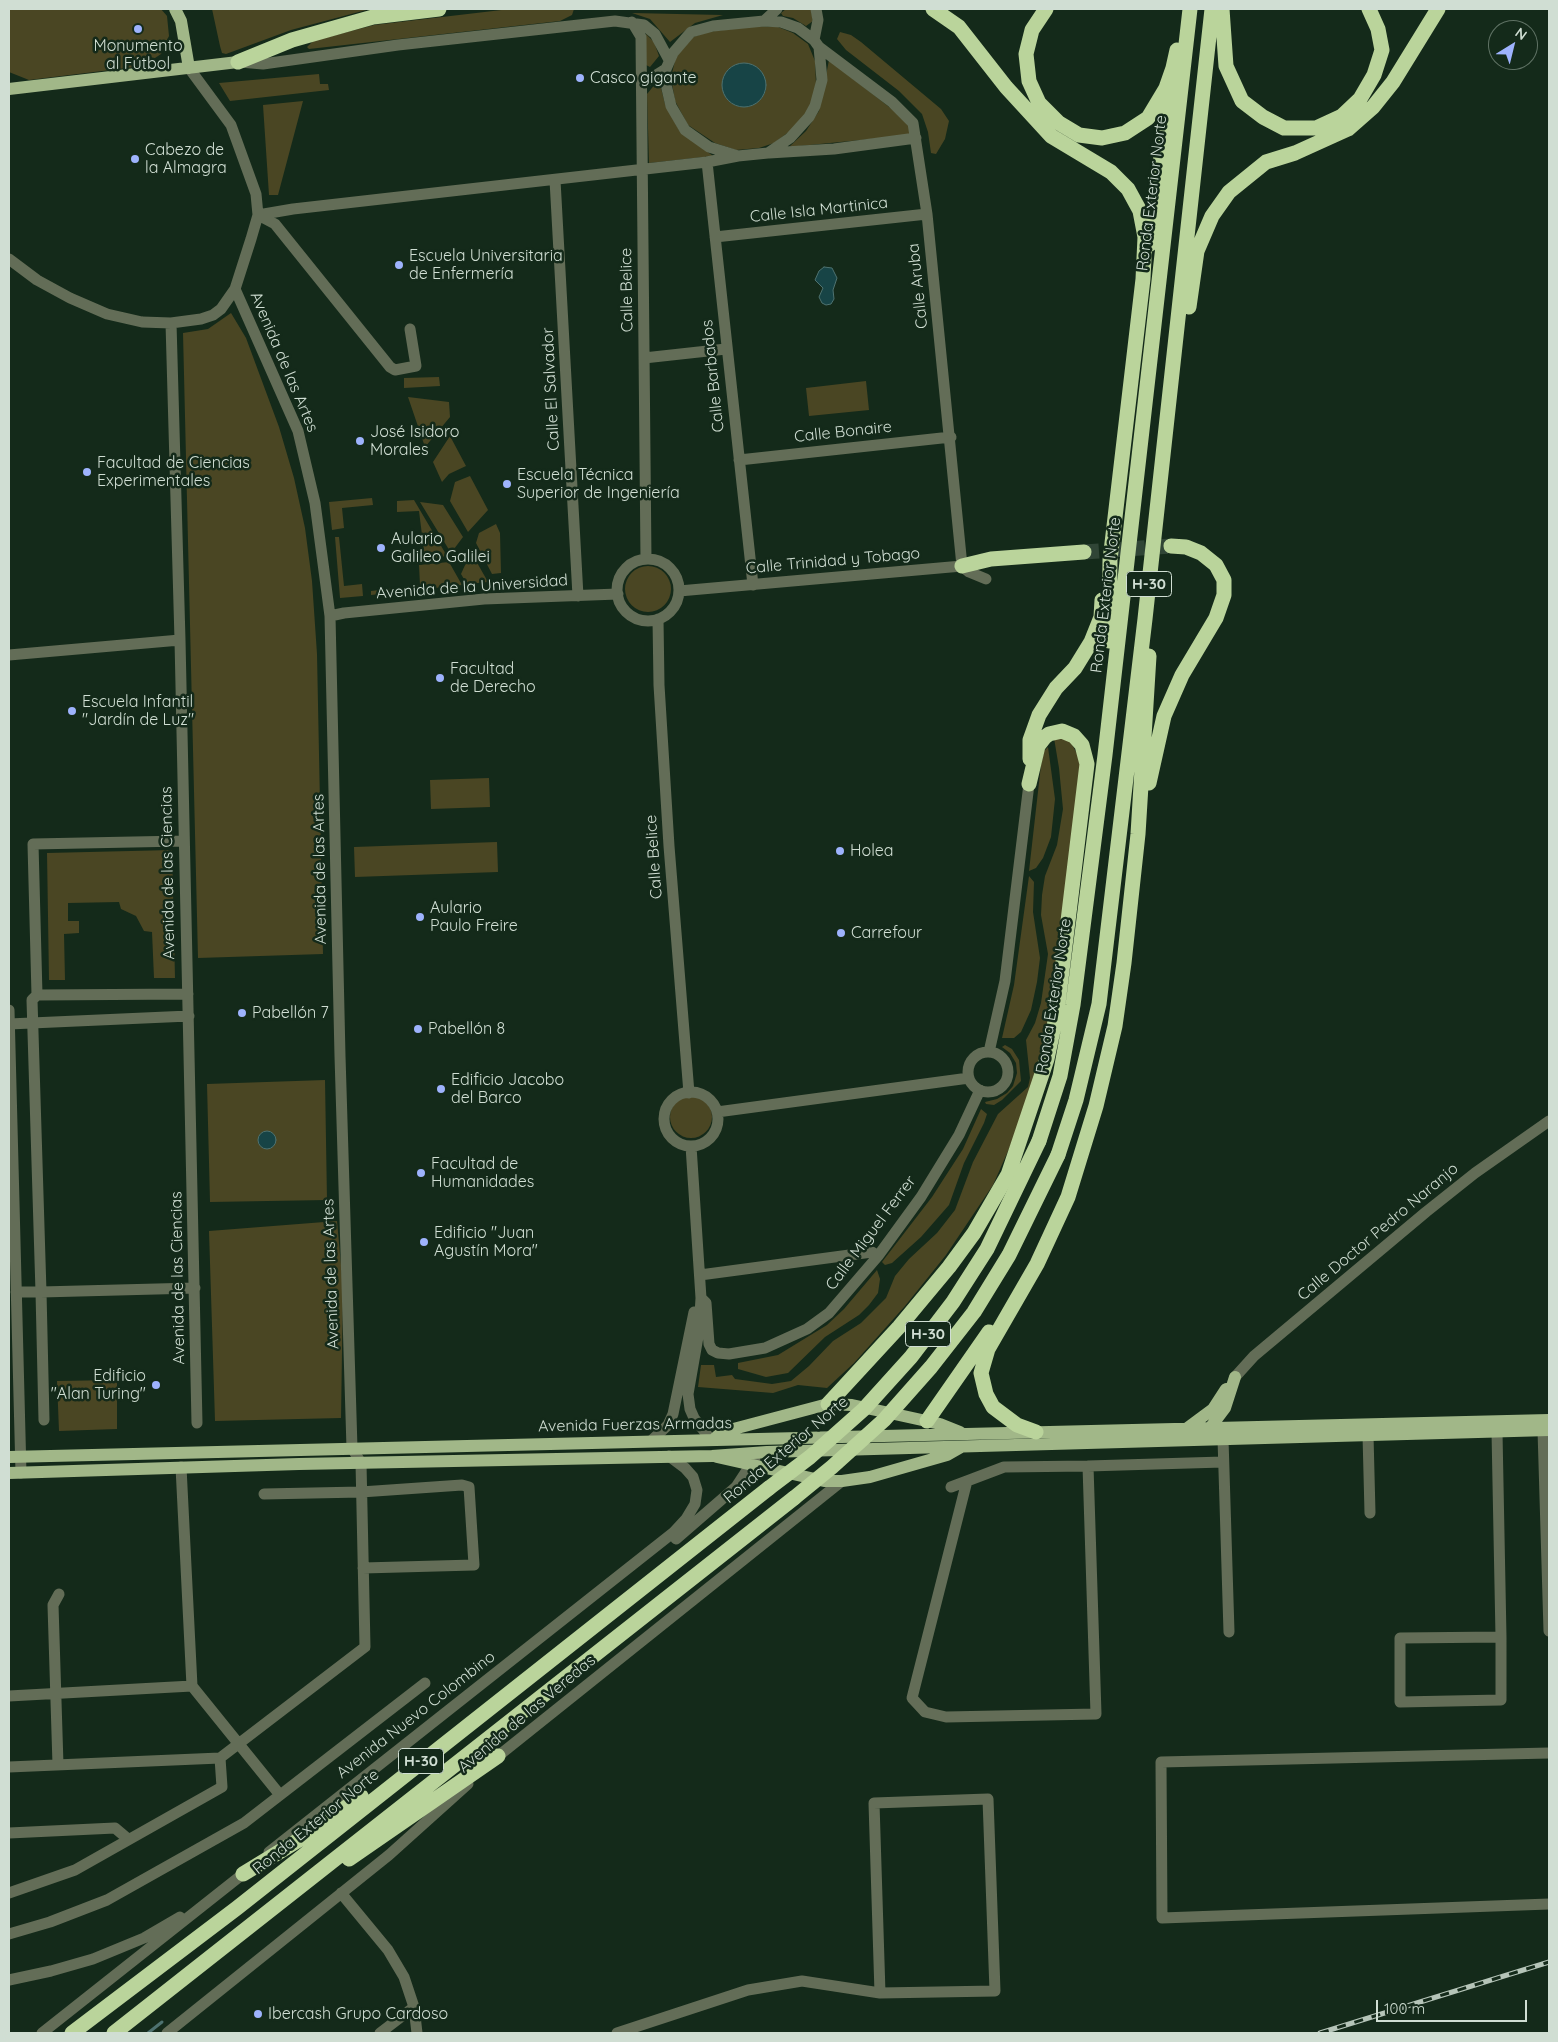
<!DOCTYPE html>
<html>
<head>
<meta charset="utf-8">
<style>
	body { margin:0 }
	#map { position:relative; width:1558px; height:2042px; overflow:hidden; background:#142a1a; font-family:Quicksand,sans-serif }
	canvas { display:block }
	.frame { position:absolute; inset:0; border:10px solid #d0ded3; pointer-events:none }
	.north { position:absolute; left:1488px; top:20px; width:50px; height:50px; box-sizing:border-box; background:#142a1a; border:1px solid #5f7264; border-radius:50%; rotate:36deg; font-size:14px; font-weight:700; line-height:20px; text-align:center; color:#d0ded3 }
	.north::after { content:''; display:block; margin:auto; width:18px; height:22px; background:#9eb3fd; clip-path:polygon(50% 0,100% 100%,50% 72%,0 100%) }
	.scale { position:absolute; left:1376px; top:2000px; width:151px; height:22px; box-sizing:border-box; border:2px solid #d0ded3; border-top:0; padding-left:6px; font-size:15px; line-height:18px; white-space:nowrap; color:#d0ded3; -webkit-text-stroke:4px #142a1a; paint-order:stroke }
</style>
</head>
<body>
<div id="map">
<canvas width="1558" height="2042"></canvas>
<div class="frame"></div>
<div class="north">N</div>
<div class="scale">100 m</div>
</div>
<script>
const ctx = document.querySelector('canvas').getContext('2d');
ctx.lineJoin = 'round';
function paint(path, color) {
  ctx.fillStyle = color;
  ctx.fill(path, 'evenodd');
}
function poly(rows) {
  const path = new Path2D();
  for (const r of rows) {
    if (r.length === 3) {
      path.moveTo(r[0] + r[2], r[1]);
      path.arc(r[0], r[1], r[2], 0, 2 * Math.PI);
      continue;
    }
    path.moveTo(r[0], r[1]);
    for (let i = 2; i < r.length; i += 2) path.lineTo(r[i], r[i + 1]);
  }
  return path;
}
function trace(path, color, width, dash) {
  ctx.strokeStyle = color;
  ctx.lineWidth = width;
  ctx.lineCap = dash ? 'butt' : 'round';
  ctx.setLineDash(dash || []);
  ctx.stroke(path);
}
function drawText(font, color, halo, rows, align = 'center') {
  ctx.font = font + ' Quicksand,sans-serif';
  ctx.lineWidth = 5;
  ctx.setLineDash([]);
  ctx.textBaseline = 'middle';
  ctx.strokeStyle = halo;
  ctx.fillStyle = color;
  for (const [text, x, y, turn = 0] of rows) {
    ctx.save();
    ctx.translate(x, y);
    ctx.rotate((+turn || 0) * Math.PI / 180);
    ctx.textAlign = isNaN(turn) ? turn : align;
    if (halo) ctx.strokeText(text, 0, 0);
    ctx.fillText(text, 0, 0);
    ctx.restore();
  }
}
paint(poly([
	[11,9,161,9,167,16,169,36,161,54,143,66,29,80,9,72,9,11],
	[212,9,370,9,291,30,226,54,222,53,220,46],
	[510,9,574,9,572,15,560,21,309,49,307,47,313,41,374,25],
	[786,9,811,9,813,21,806,26,793,18,783,16,781,13],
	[632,13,723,15,695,23,670,42,650,19],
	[756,26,778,27,793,33,808,44,815,61,816,84,809,110,794,128,774,143,759,148,736,150,715,143,688,125,675,101,671,77,676,57,693,37,707,32],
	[740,63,755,66,765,78,766,90,762,98,749,107,740,107,731,103,723,91,722,85],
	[840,32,851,35,861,42,941,109,949,121,945,139,936,154,931,153,928,132,922,114,899,91,846,50,837,39],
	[646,34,654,42,659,56,650,67,646,65],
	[829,60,907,121,912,135,789,147,806,131,819,111],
	[319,74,320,84,328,84,329,90,230,101,219,83],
	[656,83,660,84,665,104,679,130,713,156,649,163,647,94],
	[303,101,278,195,269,195,263,105],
	[231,313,246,338,279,427,294,478,305,528,312,581,317,654,323,954,198,958,183,333,208,329],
	[439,377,440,386,404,388,404,378],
	[866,381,869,410,809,416,806,388],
	[408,397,449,402,450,417,425,447],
	[450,436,466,466,449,474,442,482,433,462],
	[470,476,488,510,468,532,450,501,455,482],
	[372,498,373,505,342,508,344,528,332,530,329,502],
	[414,500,447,556,425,559,419,511,397,512,397,501],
	[420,502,443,505,463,537,451,553],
	[496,524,500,533,501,573,492,574,476,543,479,533],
	[335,537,339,537,344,586,362,584,363,596,340,598],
	[471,552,488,582,467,584,461,574],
	[449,562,462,585,371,595,371,591,420,585,419,565],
	[648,589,23],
	[1054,738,1069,739,1081,761,1058,975,1041,1060,1016,1133,993,1185,946,1255,905,1306,854,1363,827,1388,798,1385,773,1393,698,1387,701,1365,714,1365,716,1377,732,1375,735,1379,772,1384,791,1381,809,1366,833,1341,861,1323,886,1298,895,1276,909,1259,937,1233,955,1210,973,1162,998,1114,1028,1087,1030,1078,1026,1040,1035,1023,1041,1003,1048,954,1041,915,1042,895,1045,876,1057,845,1063,809,1059,768],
	[1048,747,1055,799,1051,837,1043,858,1036,868,1029,871,1041,765,1044,751],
	[489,778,490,807,431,809,430,780],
	[497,842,498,872,355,877,354,847],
	[172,850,175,978,154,978,152,932,144,931,136,916,121,909,119,902,68,903,68,921,79,921,79,933,64,934,65,980,49,980,47,853],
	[1029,876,1034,882,1033,912,1040,958,1037,982,1031,1010,1021,1032,1014,1038,1002,1038,1014,985],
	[1005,1045,1012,1049,1019,1060,1021,1081,1002,1100,994,1105,986,1104,985,1102,997,1099,1007,1093,1013,1086,1017,1073,1016,1063,1010,1053,1002,1047],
	[325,1080,327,1200,210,1202,207,1084],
	[691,1117,21],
	[981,1109,987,1114,984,1123,964,1163,949,1205,921,1237,892,1263,885,1265,882,1262,932,1197,963,1149],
	[337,1221,343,1287,341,1418,215,1421,209,1231],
	[877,1270,880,1279,878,1293,869,1305,859,1315,825,1337,788,1373,766,1377,738,1369,738,1363,778,1355,827,1325,844,1309],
	[117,1380,117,1429,59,1431,57,1381]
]), '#4a4623');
const water = poly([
	[744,85,22],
	[824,267,832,268,837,278,833,290,834,299,831,304,826,305,822,303,819,297,823,288,815,280,819,271,824,267],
	[267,1140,9]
]);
paint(water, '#174446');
trace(water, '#4e7270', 1);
trace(poly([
	[148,2033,162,2022]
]), '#4e7270', 3);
trace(poly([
	[1084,552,1171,546]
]), '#304536', 15, [15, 8]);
trace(poly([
	[764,21,781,22,798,28,814,40,819,47,822,80,815,106,809,117,790,138,768,153,738,156,709,147,685,130,671,106,665,80,666,69,673,53,691,32,713,26,764,21],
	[764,21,777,9],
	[632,22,641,37,646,559],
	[814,40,818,20,816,9],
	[819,47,892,102,913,123,927,214,962,566],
	[240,62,263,64,398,45,615,21,644,25,655,34,669,60],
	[642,84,666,69],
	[769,153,834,149,916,138],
	[707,162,753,585],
	[555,180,578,596],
	[258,215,293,209,707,162,738,156],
	[258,215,275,224,390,367,395,370,416,366,410,329],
	[715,237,927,214],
	[9,259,37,280,70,298,107,314,142,322,171,323,201,319,213,315,221,309,235,289,251,239,258,215,256,194,231,125,189,68],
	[171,323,180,640,197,1423],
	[644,358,726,349],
	[739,460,951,437],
	[648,590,31],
	[679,591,962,566,969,572,986,579],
	[330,616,344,613,484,599,618,594],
	[658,619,659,685,669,846,689,1093],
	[9,655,180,640],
	[183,841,33,844,37,995,188,994],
	[37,995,32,1000,41,1292,195,1288],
	[9,1010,21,1473],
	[9,1024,189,1016],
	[989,1052,1005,981,1029,784],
	[988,1072,20],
	[691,1119,27],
	[717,1112,969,1078],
	[691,1146,701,1298,699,1331,688,1394,690,1409,694,1418,711,1440],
	[700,1275,857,1254,872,1252,878,1256],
	[16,1292,41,1292,44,1420],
	[701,1298,706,1303,709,1344,712,1350,718,1353,729,1354,765,1348,807,1329,829,1313,878,1256,921,1197,959,1135,980,1090],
	[1235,1377,1254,1356,1426,1212,1475,1173,1549,1121],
	[1543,1430,1549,1631],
	[1497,1432,1501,1637,1501,1700,1400,1702,1400,1638,1501,1637],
	[1368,1435,1370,1513],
	[1223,1439,1229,1632],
	[651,1441,668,1425,673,1414,694,1312],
	[1088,1466,1223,1462],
	[181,1467,192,1686,280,1795],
	[951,1487,967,1481,1004,1467,1088,1466,1096,1714,946,1717,925,1712,912,1698,967,1481],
	[264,1494,361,1492,462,1485,469,1487,474,1565,363,1568],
	[676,1539,736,1487,755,1458],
	[9,1696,192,1686],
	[1549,1753,1161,1762,1162,1918,1549,1904],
	[492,1761,842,1481],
	[58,1765,53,1605,59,1594],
	[9,1767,220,1758,365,1647,361,1463,352,1448,340,1056,330,616,315,503,298,431,235,289],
	[9,1833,115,1828,128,1839],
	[269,1852,674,1532,686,1519,695,1504,697,1490,693,1477,685,1468,669,1456],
	[9,1893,75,1870,222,1787,220,1758],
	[341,1893,388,1950,404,1977,414,2007,417,2033],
	[9,1934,50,1922,107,1900,244,1823,425,1683],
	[9,1980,51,1971,93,1959,144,1938,180,1917],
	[42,2033,248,1870],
	[167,2033,389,1855,468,1784],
	[380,2033,414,2007],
	[617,2033,748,1990,802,1981,880,1993,874,1803,988,1799,995,1991,880,1993]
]), '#636d57', 11);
trace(poly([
	[175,9,181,21,189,68],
	[9,89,238,62],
	[1186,1429,1213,1409,1226,1389],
	[1207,1432,1225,1408,1235,1377],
	[713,1440,722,1432,828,1404,852,1405,899,1415,940,1424,960,1432],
	[9,1457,1549,1420],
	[717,1457,824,1481,842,1481,870,1477,947,1455,961,1447],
	[9,1473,299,1464,712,1456,767,1452,1549,1430]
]), '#a1b788', 12);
trace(poly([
	[933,9,959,27,1006,87,1051,136,1111,172,1128,189,1140,211,1145,237,1143,279,1110,560,1109,641],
	[1046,9,1032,30,1026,54,1029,81,1039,103,1059,123,1079,135,1102,138,1125,133,1148,118,1166,88,1173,68,1177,50],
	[1222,9,1226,66,1242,101,1263,117,1284,128,1316,128,1342,116,1360,99,1374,75,1382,50,1378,29,1369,9],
	[238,62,292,40,373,17,439,9],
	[1150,244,1169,90],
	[1189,307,1197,251,1212,216,1229,192,1266,162,1295,153,1348,129,1373,107,1393,82,1438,9],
	[962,566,991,559,1084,552],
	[1030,759,1030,740,1039,715,1056,688,1075,668,1091,642,1101,617,1102,600],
	[1149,783,1164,716,1182,675,1216,618,1224,595,1224,580,1216,565,1201,553,1186,547,1171,546],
	[1039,1141,1060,1076,1073,1005,1105,755,1190,9],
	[1058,1155,1076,1100,1099,1004,1145,619,1212,9],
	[1008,1175,1047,1059,1057,1012,1087,764,1082,745,1074,736,1062,731,1049,734,1045,737,1038,746,1029,784],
	[828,1404,899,1327,949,1267,974,1233,1013,1166],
	[927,1421,989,1332],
	[1036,1432,1017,1425,993,1407,986,1394,981,1373,988,1349,1037,1264,1068,1197,1096,1106,1115,1026,1124,963,1138,834,1149,656],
	[349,1859,498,1756],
	[243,1874,320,1827,361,1796],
	[72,2033,237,1908,769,1488],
	[114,2033,794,1498]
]), '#bad49b', 15);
const rail = poly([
	[1320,2033,1549,1962]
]);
trace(rail, '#b5c4b8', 5);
trace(rail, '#142a1a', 3, [9]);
trace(poly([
	[769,1488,810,1457,864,1409,911,1357,953,1302,987,1249,1039,1141],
	[794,1498,832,1467,884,1420,931,1367,974,1312,1009,1255,1058,1155]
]), '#bad49b', 15);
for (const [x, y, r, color] of [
	[138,29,5,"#9eb3fd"],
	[580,78,5,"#9eb3fd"],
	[135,159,5,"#9eb3fd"],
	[399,265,5,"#9eb3fd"],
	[360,441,5,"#9eb3fd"],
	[87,472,5,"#9eb3fd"],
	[507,484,5,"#9eb3fd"],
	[381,548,5,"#9eb3fd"],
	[440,678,5,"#9eb3fd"],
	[72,711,5,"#9eb3fd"],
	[840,851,5,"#9eb3fd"],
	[420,917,5,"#9eb3fd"],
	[841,933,5,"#9eb3fd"],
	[242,1013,5,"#9eb3fd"],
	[418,1029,5,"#9eb3fd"],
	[441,1089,5,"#9eb3fd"],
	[421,1173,5,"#9eb3fd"],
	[424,1242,5,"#9eb3fd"],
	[156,1385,5,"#9eb3fd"],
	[258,2014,5,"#9eb3fd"]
]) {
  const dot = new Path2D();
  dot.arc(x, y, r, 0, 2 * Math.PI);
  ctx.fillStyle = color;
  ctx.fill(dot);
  trace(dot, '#142a1a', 2);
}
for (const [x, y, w] of [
	[1149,584,45],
	[928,1334,45],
	[421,1761,45]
]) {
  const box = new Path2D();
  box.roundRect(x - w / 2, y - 12.5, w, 25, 4);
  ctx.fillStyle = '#142a1a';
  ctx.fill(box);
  trace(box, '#d0ded3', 1);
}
drawText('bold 15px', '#d0ded3', null, [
	["H-30",1149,584],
	["H-30",928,1334],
	["H-30",421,1761]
]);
drawText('16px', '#d0ded3', '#142a1a', [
	["Monumento",138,46,"center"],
	["al Fútbol",138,64,"center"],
	["Casco gigante",590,78],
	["Cabezo de",145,150],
	["la Almagra",145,168],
	["Escuela Universitaria",409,256],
	["de Enfermería",409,274],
	["José Isidoro",370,432],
	["Morales",370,450],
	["Facultad de Ciencias",97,463],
	["Experimentales",97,481],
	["Escuela Técnica",517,475],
	["Superior de Ingeniería",517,493],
	["Aulario",391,539],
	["Galileo Galilei",391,557],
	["Facultad",450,669],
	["de Derecho",450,687],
	["Escuela Infantil",82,702],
	["\"Jardín de Luz\"",82,720],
	["Holea",850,851],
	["Aulario",430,908],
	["Paulo Freire",430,926],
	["Carrefour",851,933],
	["Pabellón 7",252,1013],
	["Pabellón 8",428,1029],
	["Edificio Jacobo",451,1080],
	["del Barco",451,1098],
	["Facultad de",431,1164],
	["Humanidades",431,1182],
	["Edificio \"Juan",434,1233],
	["Agustín Mora\"",434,1251],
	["Edificio",146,1376,"right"],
	["\"Alan Turing\"",146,1394,"right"],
	["Ibercash Grupo Cardoso",268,2014]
], 'left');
drawText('16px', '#d0ded3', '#142a1a', [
	["Ronda Exterior Norte",1152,193,-83],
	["Calle Isla Martinica",819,210,-6],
	["Calle Aruba",918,286,-96],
	["Calle Belice",627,290,-91],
	["Avenida de las Artes",284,362,67],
	["Calle Barbados",713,376,-96],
	["Calle El Salvador",551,389,-93],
	["Calle Bonaire",843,432,-6],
	["Calle Trinidad y Tobago",833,561,-5],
	["Avenida de la Universidad",472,587,-4],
	["Ronda Exterior Norte",1106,595,-83],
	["Calle Belice",654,857,-94],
	["Avenida de las Artes",320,869,-91],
	["Avenida de las Ciencias",168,873,-91],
	["Ronda Exterior Norte",1054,996,-81],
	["Calle Doctor Pedro Naranjo",1378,1232,-40],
	["Calle Miguel Ferrer",871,1233,-53],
	["Avenida de las Artes",331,1274,-92],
	["Avenida de las Ciencias",178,1278,-91],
	["Avenida Fuerzas Armadas",635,1425,-1],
	["Ronda Exterior Norte",786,1450,-40],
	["Avenida de las Veredas",527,1714,-40],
	["Avenida Nuevo Colombino",416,1715,-38],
	["Ronda Exterior Norte",316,1822,-39]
]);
</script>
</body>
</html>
